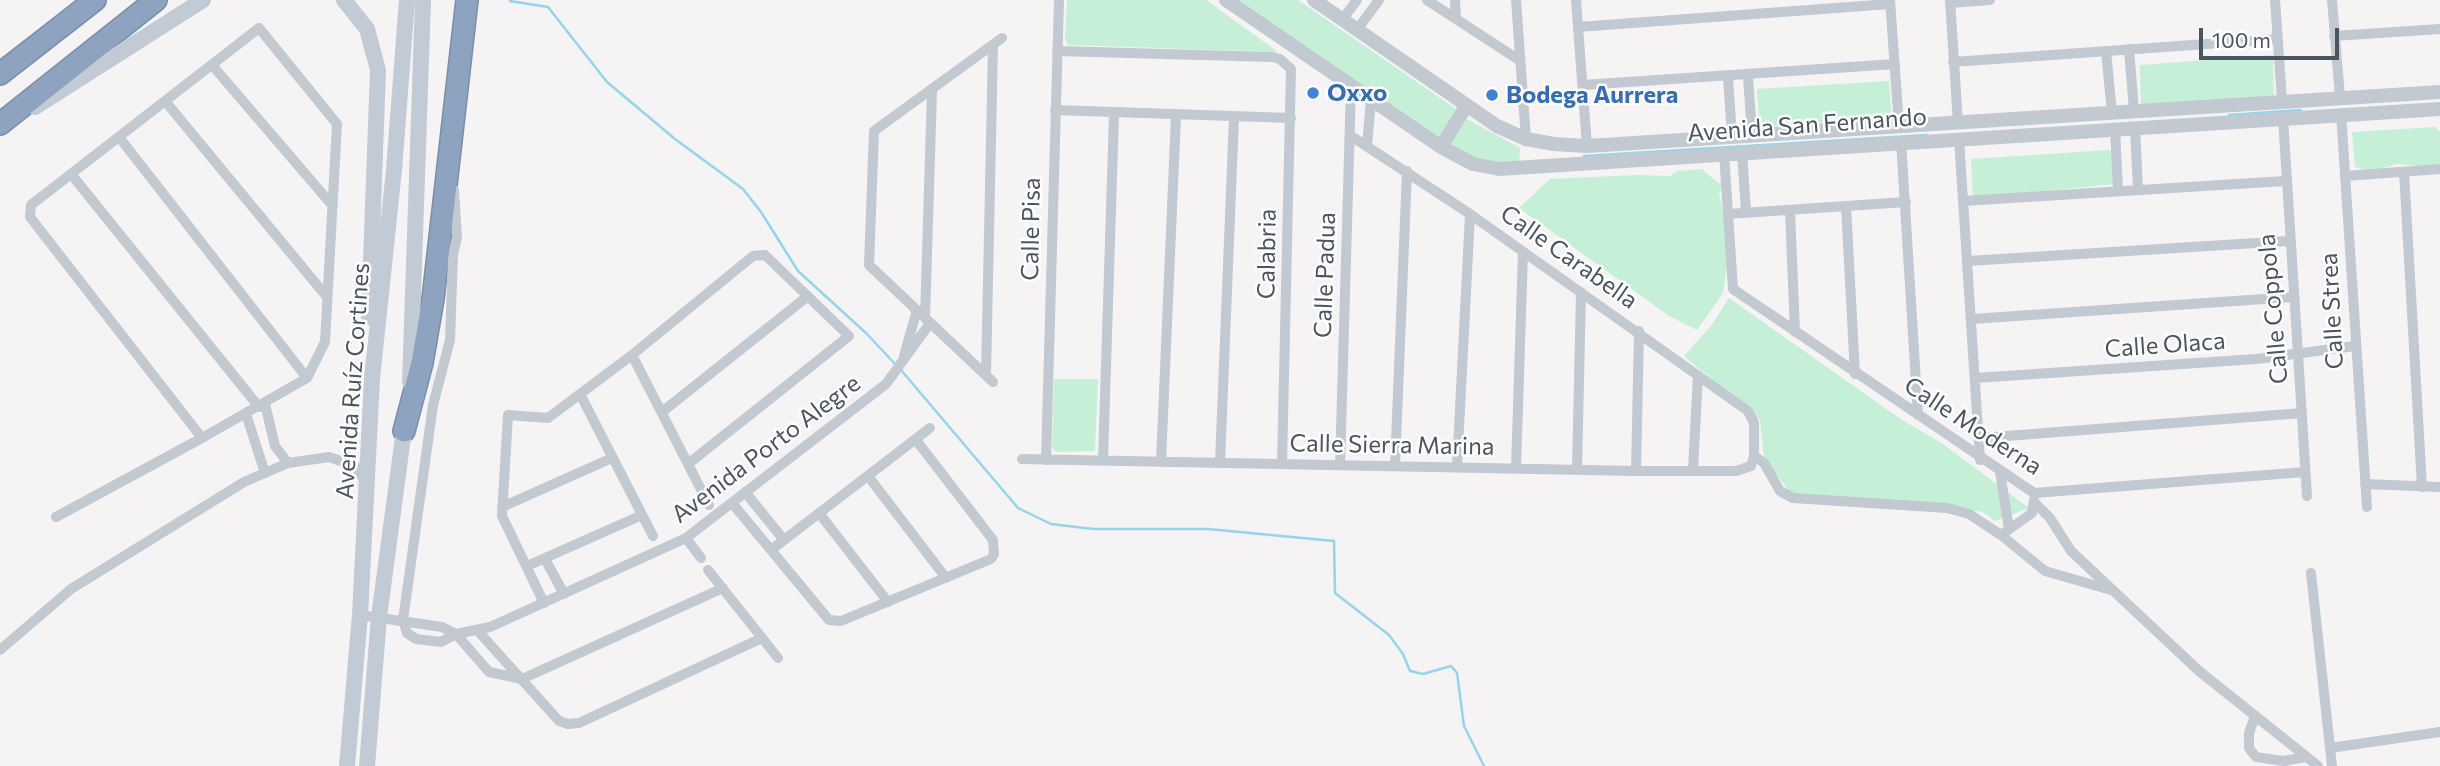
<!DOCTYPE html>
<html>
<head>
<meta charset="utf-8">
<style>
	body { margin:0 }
	#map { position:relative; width:2440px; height:766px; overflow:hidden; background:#f5f3f3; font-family:Commissioner,sans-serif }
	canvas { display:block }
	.scale { position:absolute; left:2199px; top:28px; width:140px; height:32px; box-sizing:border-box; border:4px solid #4b5560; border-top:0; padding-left:9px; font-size:21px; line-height:24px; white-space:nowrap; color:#4b5560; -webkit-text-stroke:5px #fff; paint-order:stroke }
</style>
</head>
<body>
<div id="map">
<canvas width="2440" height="766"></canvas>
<div class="scale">100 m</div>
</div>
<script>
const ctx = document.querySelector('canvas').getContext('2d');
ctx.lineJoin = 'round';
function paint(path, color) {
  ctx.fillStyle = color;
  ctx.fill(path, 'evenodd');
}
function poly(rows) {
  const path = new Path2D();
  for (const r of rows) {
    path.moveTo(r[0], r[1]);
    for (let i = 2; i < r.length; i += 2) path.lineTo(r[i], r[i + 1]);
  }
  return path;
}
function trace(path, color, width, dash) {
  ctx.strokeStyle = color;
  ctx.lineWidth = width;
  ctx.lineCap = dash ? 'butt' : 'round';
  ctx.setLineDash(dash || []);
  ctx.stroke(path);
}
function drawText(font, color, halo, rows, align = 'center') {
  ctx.font = font + ' Commissioner,sans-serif';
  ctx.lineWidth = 5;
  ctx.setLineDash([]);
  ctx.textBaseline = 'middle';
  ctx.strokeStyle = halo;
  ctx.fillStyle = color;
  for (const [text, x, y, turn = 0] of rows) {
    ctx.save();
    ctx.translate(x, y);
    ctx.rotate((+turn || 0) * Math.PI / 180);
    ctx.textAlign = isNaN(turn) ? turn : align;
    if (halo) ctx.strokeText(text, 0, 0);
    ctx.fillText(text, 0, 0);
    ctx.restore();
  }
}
paint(poly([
	[1067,0,1206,0,1278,52,1068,45,1065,38],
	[1233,0,1298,0,1456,109,1437,140],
	[2273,55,2274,98,2141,108,2140,65],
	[1889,81,1892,123,1760,134,1757,89],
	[1467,119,1520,148,1519,167,1503,168,1448,147],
	[2435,127,2440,132,2440,163,2435,167,2396,164,2371,172,2355,167,2352,132],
	[2109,150,2114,151,2115,184,1973,198,1971,159],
	[1702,169,1718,183,1726,184,1719,193,1730,245,1723,293,1697,330,1669,316,1519,208,1550,179,1638,175,1670,176,1678,171],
	[1729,298,1899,418,1943,444,2029,508,1995,521,1983,512,1909,501,1796,500,1764,458,1760,420,1684,356,1711,326],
	[1054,379,1098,379,1095,451,1056,452,1052,448]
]), '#c5efd7');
trace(poly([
	[510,1,548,7,607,82,675,139,743,189,761,212,798,271,866,333,896,365],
	[2229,115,2301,110],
	[1584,156,1927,135],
	[901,370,1018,508,1051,524,1093,529,1208,529,1334,541,1335,593,1389,635,1403,654,1410,671,1423,674,1451,666,1457,673,1464,726,1484,766]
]), '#94d5ea', 2.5);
const motorway = poly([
	[0,74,95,0],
	[0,124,156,0],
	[404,431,422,363,433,299,467,0]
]);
trace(motorway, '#788eab', 24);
trace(poly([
	[1427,0,1519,60],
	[1455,0,1456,18],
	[1516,0,1526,139],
	[1576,0,1587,146],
	[1890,0,1899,126],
	[1950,0,1958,123],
	[2275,0,2282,100],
	[2332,0,2340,97],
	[1950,3,1990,0],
	[1342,20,1357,0],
	[1578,27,1890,4],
	[259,28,337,124,325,342,307,378,202,438,30,217,31,205,259,28],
	[1356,31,1379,0],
	[2334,36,2440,29],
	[2129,49,2134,111],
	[1057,51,1272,57,1280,59,1291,69,1282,464],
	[2106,51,2112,113],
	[1953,62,2277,39],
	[212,65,332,205],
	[1748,76,1752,135],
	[1728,78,1732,136],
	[1583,85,1895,64],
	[165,101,327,297],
	[1055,110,1291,118],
	[2341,113,2367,507],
	[2283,118,2307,496],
	[2135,128,2138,189],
	[2115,129,2118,190],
	[119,137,307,378],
	[1959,139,1980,460],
	[1901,141,1918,415],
	[1367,145,1371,100],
	[1742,152,1746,212],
	[1724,153,1733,289,2034,493,2305,472],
	[2404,172,2422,487],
	[71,174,259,407],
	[2345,176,2440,169],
	[454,190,457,237,453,255,450,340,433,405,403,620,407,633,416,639,441,642,456,634,490,627,686,538,886,384,930,323],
	[1963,201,2285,181],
	[1846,206,1855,374],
	[1790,210,1795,332],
	[1728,214,1906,202],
	[1968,261,2288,241],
	[925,318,932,91],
	[1972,319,2293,297],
	[632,355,709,505],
	[904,356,917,310],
	[986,375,993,45],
	[1976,378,2256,359,2355,346],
	[993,382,869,265,874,131,1002,38],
	[580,394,653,536],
	[265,404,275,446,288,463],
	[662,412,808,296],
	[246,414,265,473],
	[1981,438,2302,413],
	[1754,456,1764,463,1780,491,1793,498,1947,508,1969,514,2001,535,2032,513,2034,500],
	[1022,459,1636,471,1736,471,1751,466,1754,456,1754,423,1748,411,1470,214,1351,136],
	[1046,460,1059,0],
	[1103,460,1114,115],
	[1161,462,1176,116],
	[1220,463,1234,117],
	[1340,465,1351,87],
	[1395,466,1407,171],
	[1457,467,1470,214],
	[1516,468,1523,252],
	[1577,470,1581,292],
	[1693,470,1698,375],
	[1636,471,1639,331],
	[2000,472,2009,529],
	[868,476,946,578],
	[2365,484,2440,487],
	[745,492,784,540],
	[732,503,829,620,841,621,991,559,994,554,993,540,916,440],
	[2035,503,2050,518,2071,551,2199,671,2318,766],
	[502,507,612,458],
	[819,513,888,602],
	[56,517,202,438],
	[2001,535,2045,571,2111,590],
	[686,538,701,558],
	[771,550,930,428],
	[545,559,564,594],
	[527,566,642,515],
	[708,570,778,658],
	[2311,573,2332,766],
	[544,603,502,516,508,415,548,418,632,355,753,256,765,255,849,336,688,464],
	[360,615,442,627,456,634,489,672,522,679,723,588],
	[477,630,559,721,568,724,579,723,762,638],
	[0,650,71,589,244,482,288,463,329,457,355,466,366,483],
	[2255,716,2249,733,2249,748,2256,757,2283,761,2307,757],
	[2330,748,2440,732]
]), '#c2c9d1', 10);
trace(poly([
	[1226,0,1441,147,1473,164,1499,169,2440,109],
	[1314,0,1497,126,1526,139,1554,144,1587,146,2440,92],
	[1441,147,1466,106]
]), '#c2c9d1', 14);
trace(poly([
	[344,0,367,29,378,70,369,317],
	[35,107,203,0],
	[410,382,423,0],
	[347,766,360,615,372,379,394,170,407,0],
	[367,766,379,617,405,422]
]), '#c2cad5', 16);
trace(motorway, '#8da3bf', 21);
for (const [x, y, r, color] of [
	[1313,93,7,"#3f7fe0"],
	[1492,95,7,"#3f7fe0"]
]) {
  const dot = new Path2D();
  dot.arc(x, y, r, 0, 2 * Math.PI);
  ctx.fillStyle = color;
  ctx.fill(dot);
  trace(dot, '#fff', 2.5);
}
drawText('bold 24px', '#366cbe', '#fff', [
	["Oxxo",1327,93],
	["Bodega Aurrera",1506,95]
], 'left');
drawText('24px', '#4b5560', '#fff', [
	["Avenida San Fernando",1807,125,-4],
	["Calle Pisa",1031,229,-89],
	["Calabria",1267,254,-89],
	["Calle Carabella",1569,257,35],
	["Calle Padua",1325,275,-88],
	["Calle Coppola",2273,309,-95],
	["Calle Strea",2332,311,-93],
	["Calle Olaca",2165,345,-4],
	["Avenida Ruíz Cortines",353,381,-86],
	["Calle Moderna",1973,426,33],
	["Calle Sierra Marina",1392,445,1],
	["Avenida Porto Alegre",766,449,-37]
]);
</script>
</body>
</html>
